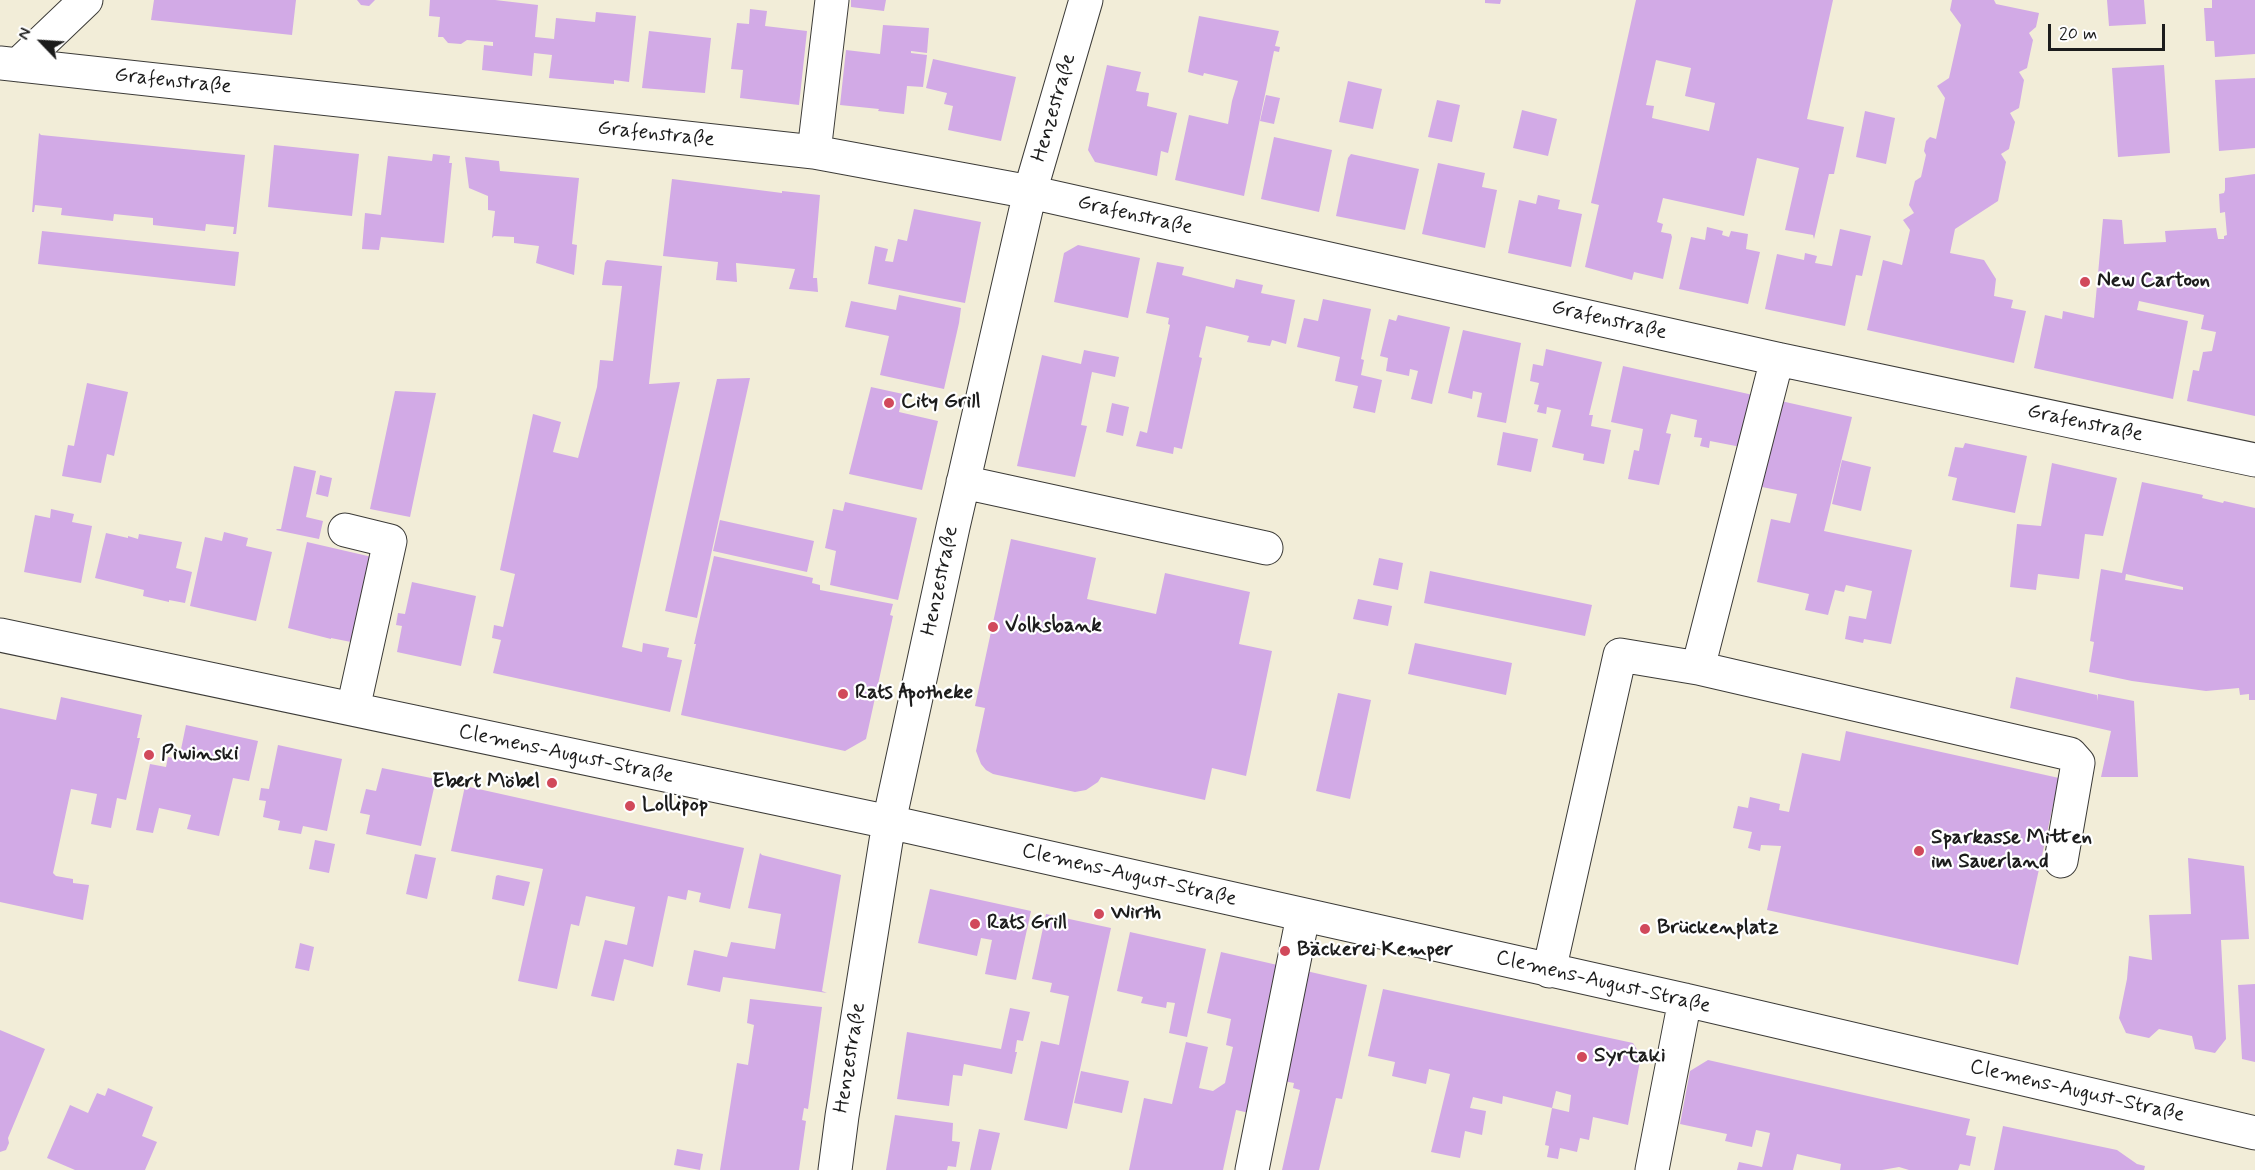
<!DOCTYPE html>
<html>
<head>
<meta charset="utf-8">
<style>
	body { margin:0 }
	#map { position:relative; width:2255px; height:1170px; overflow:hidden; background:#f2edd8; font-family:Mynerve,sans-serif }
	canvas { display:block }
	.north { position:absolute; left:12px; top:12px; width:60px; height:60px; -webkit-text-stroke:4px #fff; paint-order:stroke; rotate:295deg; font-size:16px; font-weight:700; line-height:24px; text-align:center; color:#1c1c1c }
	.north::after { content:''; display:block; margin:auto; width:21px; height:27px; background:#1c1c1c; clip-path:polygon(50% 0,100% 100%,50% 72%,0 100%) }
	.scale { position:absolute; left:2048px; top:24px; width:117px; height:27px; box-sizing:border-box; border:3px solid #1c1c1c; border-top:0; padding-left:8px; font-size:18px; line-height:21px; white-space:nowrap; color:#1c1c1c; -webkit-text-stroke:4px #fff; paint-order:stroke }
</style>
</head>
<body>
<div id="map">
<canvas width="2255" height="1170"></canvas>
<div class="north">N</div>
<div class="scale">20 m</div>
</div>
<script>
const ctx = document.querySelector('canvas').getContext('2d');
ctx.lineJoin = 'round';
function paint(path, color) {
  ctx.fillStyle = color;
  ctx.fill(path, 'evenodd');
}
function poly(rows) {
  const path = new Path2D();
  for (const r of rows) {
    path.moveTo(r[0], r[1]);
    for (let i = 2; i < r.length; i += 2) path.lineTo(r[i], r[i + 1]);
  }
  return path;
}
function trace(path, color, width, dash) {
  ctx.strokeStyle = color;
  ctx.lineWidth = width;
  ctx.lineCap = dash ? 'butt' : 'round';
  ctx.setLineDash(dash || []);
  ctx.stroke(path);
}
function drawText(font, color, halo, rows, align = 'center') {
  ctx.font = font + ' Mynerve,sans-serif';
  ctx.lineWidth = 4.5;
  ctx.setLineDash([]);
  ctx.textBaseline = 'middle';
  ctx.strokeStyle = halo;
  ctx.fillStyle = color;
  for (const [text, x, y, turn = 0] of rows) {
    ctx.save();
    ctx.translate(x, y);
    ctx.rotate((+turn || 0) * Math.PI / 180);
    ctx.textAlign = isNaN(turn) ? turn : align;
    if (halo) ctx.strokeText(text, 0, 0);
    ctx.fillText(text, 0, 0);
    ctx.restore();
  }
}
paint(poly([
	[154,0,296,0,292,35,151,20],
	[357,0,375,0,369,6,361,5],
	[430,0,495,0,538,5,535,37,554,39,556,18,595,22,596,12,636,16,629,82,614,80,614,84,549,78,552,55,534,53,532,76,482,70,484,45,493,46,493,42,467,40,461,44,448,43,443,37,438,37,440,17,429,16],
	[851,0,886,0,884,11,851,7],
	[1485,0,1501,0,1500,4,1485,3],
	[1636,0,1833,0,1807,119,1844,127,1834,174,1829,174,1814,239,1813,235,1785,230,1799,168,1757,158,1744,216,1663,198,1657,222,1663,224,1661,232,1671,234,1672,237,1663,279,1634,272,1632,280,1585,267,1599,205,1591,203],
	[1656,60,1691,68,1685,96,1715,103,1709,131,1652,118,1654,106,1646,105],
	[1952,0,1994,0,1996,4,2039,13,2036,27,2029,33,2033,40,2027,68,2019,72,2024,80,2019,108,2010,113,2015,122,2009,149,2001,154,2006,162,1998,201,1955,229,1950,253,1984,260,1996,279,1994,296,2013,300,2011,308,2026,311,2014,363,1867,330,1883,260,1902,265,1910,230,1903,220,1914,213,1909,205,1915,181,1921,177,1926,155,1924,151,1926,141,1930,137,1936,139,1945,98,1937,86,1949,78,1961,25,1950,10],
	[2107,0,2144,0,2146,24,2109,26],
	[2212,0,2255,0,2255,54,2215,57,2214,41,2206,41,2204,8,2212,8],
	[750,9,767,11,765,26,807,31,799,105,740,98,743,70,731,69,737,23,749,24],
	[1199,16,1279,31,1275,46,1280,47,1279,52,1274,51,1244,196,1175,180,1189,115,1228,124,1232,101,1238,81,1204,73,1203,76,1188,72],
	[883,25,929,28,927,53,911,51,911,53,927,55,923,87,907,86,904,114,878,111,879,109,840,105,846,50,880,54],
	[649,31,711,38,705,93,642,88],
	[933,59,1016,77,1001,141,948,130,953,106,944,104,947,93,926,88],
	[1107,65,1141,72,1136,91,1149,93,1147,106,1177,113,1168,153,1161,151,1157,176,1095,162,1088,150],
	[2164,65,2170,153,2118,157,2112,68],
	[2255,78,2255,148,2219,151,2215,80],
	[1348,81,1382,89,1373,129,1339,122],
	[1266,95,1280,98,1274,124,1260,121],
	[1437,100,1460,105,1452,142,1428,137],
	[1522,110,1557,119,1548,156,1513,148],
	[1865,111,1895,118,1886,164,1856,157],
	[39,133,41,135,245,155,236,234,233,234,234,227,206,224,205,231,153,225,153,218,114,214,113,221,61,215,62,208,35,205,34,212,32,212],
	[1274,137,1332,150,1319,212,1261,199],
	[274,145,359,154,352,216,268,207],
	[433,154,450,156,449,163,452,163,444,243,381,237,379,250,362,249,365,213,381,215,388,156,432,161],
	[1351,154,1419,169,1405,230,1336,216,1348,158],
	[465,157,499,161,500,171,579,178,572,244,577,245,574,275,536,263,539,246,514,243,514,237,494,236,492,238,495,211,488,210,488,196,469,188],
	[1438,163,1485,173,1482,187,1497,190,1485,248,1422,234],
	[2255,174,2255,416,2187,401,2193,370,2199,371,2203,352,2212,351,2216,332,2201,329,2204,315,2139,301,2137,310,2188,321,2173,399,2034,368,2045,315,2062,319,2063,311,2094,318,2103,219,2122,220,2124,244,2166,242,2165,231,2216,228,2218,239,2224,239,2224,236,2227,235,2225,212,2220,213,2219,194,2224,193,2225,190,2225,178],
	[672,179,782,193,782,191,820,195,813,278,817,278,818,292,789,289,795,269,736,263,737,282,716,280,718,262,663,256],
	[1538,195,1560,200,1558,209,1582,214,1571,267,1508,253,1519,200,1536,204],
	[914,209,981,222,965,303,868,284,875,246,888,249,885,261,893,262,898,239,907,241],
	[1707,227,1723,231,1722,235,1729,237,1731,231,1748,234,1746,249,1760,252,1748,304,1679,289,1691,237,1705,240],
	[1840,229,1871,236,1862,276,1856,275,1845,326,1765,309,1777,254,1804,260,1805,253,1817,256,1815,263,1832,266],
	[42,231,239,252,235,286,38,264],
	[1078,245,1140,258,1128,318,1054,302,1064,253],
	[607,260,662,266,649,384,680,382,622,647,642,652,643,643,669,648,667,657,682,660,670,712,493,673,501,640,492,638,494,625,503,627,515,574,500,570,533,414,561,422,553,452,578,458,597,387,600,360,613,361,622,286,602,285,605,263],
	[1157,262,1184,267,1182,275,1234,288,1236,279,1263,285,1261,293,1295,300,1286,344,1272,340,1270,346,1247,342,1249,336,1206,326,1199,357,1202,358,1182,449,1174,447,1173,454,1136,446,1140,431,1147,433,1170,325,1168,324,1169,318,1146,313],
	[899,295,961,308,959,323,944,389,880,375,889,336,845,327,851,301,896,310],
	[1323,299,1371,309,1361,359,1364,360,1361,375,1382,380,1375,413,1353,408,1358,386,1335,381,1340,357,1297,347,1304,318,1318,321],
	[1398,315,1450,327,1432,404,1411,399,1418,371,1410,369,1409,376,1386,371,1388,358,1380,356,1389,319,1396,321],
	[1463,330,1521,343,1506,423,1477,417,1482,393,1473,391,1472,399,1448,393],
	[1546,349,1602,362,1589,415,1593,415,1591,426,1611,430,1604,464,1583,460,1584,454,1552,447,1561,410,1547,407,1546,414,1537,412,1539,405,1534,404,1539,383,1530,381,1533,364,1543,366],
	[1084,350,1119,357,1115,377,1092,372,1081,425,1087,426,1075,477,1017,466,1042,355,1081,364],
	[1623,366,1753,395,1741,447,1710,441,1709,448,1700,446,1702,438,1694,437,1697,420,1671,414,1666,433,1671,434,1659,485,1628,479,1634,450,1639,451,1643,429,1611,422],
	[750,378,697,618,665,611,717,379],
	[87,383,128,392,114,456,107,454,101,483,62,476,68,445,74,446],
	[871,387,903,394,899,412,938,421,922,490,849,474],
	[395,391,436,393,410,517,370,509],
	[1781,401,1852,417,1824,531,1912,550,1891,644,1864,639,1863,643,1845,639,1849,616,1866,619,1872,591,1846,585,1844,592,1835,590,1828,615,1805,610,1809,594,1757,582,1771,519,1790,523,1797,494,1762,487],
	[1112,403,1129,407,1123,436,1106,432],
	[1503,432,1538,439,1531,472,1497,465],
	[1965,443,2027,456,2015,513,1952,500,1957,478,1948,476,1955,447,1963,448],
	[1842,460,1871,467,1861,511,1832,504],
	[2052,463,2117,478,2103,536,2085,534,2079,579,2038,574,2036,590,2010,587,2017,524,2041,526],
	[294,466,316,471,306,517,323,521,319,539,276,530,277,529,281,529],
	[320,475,332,478,328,497,316,494],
	[2142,482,2203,495,2202,498,2223,503,2224,501,2255,508,2255,700,2249,700,2249,694,2240,695,2239,688,2206,691,2132,681,2089,672,2094,642,2090,641,2101,569,2122,573],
	[2126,574,2183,587,2183,590,2125,580],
	[845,502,917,518,898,600,830,585,836,551,825,548,833,509,843,511],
	[51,509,74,514,72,522,92,526,81,583,24,572,35,515,50,518],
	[720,520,814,541,807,572,713,551],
	[224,532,248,538,246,546,272,552,256,621,190,606,205,537,222,541],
	[106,533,128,538,128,536,138,539,139,534,182,542,176,568,192,572,185,603,169,600,169,602,143,596,144,590,95,578],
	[1011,539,1096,558,1087,599,1156,614,1165,573,1250,592,1239,644,1272,651,1246,776,1212,768,1205,800,1101,777,1098,782,1086,790,1075,792,993,774,986,770,981,764,976,751,985,708,975,706],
	[307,542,372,557,356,643,331,638,331,639,288,628],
	[714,556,813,578,812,583,820,585,820,590,893,604,890,615,893,616,866,739,845,751,681,715,696,644,694,644],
	[1379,558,1403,563,1398,590,1373,585],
	[1430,571,1592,605,1585,636,1424,603],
	[412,582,476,596,461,666,397,652,402,626,396,625,398,613,405,614],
	[1358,599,1392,606,1388,626,1353,619],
	[1415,643,1512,663,1506,695,1408,674],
	[2016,677,2097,695,2097,701,2098,694,2134,701,2138,777,2101,777,2111,731,2010,708],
	[1338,693,1371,700,1350,799,1316,791],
	[61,697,142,715,137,738,140,738,126,800,117,798,111,828,91,824,97,794,71,789,53,873,56,876,73,879,73,883,89,885,83,920,0,902,0,708,56,720],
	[186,725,258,741,249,781,233,778,219,836,187,829,191,815,159,808,153,833,136,830,150,764,166,767,168,757,179,759],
	[1846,731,2059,778,2018,965,1767,910,1781,846,1761,845,1760,851,1748,848,1752,832,1733,828,1738,806,1748,808,1750,797,1780,804,1779,810,1789,812,1802,753,1840,761],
	[278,745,342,759,327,831,303,826,301,834,278,830,280,821,263,817,266,801,259,800,261,788,269,789],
	[382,768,436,779,421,846,366,834,370,815,360,813,366,789,376,791],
	[465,786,744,848,730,909,699,902,701,893,688,890,686,900,668,896,653,967,624,959,614,1001,591,996,605,940,627,945,635,907,586,896,579,926,571,924,557,989,518,981,543,869,451,851],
	[315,840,335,844,329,873,309,869],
	[760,853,762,855,841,875,822,991,827,993,723,977,720,992,687,985,694,950,727,957,731,942,775,949,781,914,748,908],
	[415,854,436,858,427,899,406,894],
	[2188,858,2244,866,2249,939,2221,940,2226,1039,2215,1053,2195,1049,2192,1036,2159,1029,2149,1038,2126,1033,2119,1018,2127,979,2129,956,2152,960,2149,915,2191,914],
	[498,875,530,882,524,906,492,899,496,876],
	[930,889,1031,911,1016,980,985,974,992,940,981,938,977,956,918,943],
	[1046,914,1111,928,1067,1129,1024,1120,1041,1041,1059,1045,1069,996,1050,992,1052,983,1032,979],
	[1130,932,1206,949,1187,1037,1169,1033,1175,1003,1167,1002,1166,1008,1141,1003,1143,997,1117,991],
	[300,943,314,947,309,971,295,968],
	[1221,952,1286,967,1254,1114,1236,1110,1223,1170,1129,1170,1144,1098,1172,1104,1186,1042,1208,1047,1199,1088,1213,1091,1225,1083,1233,1047,1226,1045,1231,1019,1207,1013],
	[1302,970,1367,985,1342,1099,1336,1098,1319,1170,1282,1170,1300,1090,1293,1088,1294,1083,1278,1080],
	[2255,984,2255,1062,2242,1059,2238,985],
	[1383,989,1633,1043,1641,1056,1628,1125,1593,1117,1589,1140,1580,1138,1577,1152,1560,1148,1558,1159,1547,1157,1549,1146,1545,1145,1552,1108,1569,1112,1571,1095,1556,1091,1552,1108,1503,1096,1502,1104,1473,1097,1470,1108,1486,1111,1482,1135,1465,1131,1460,1158,1431,1152,1450,1074,1429,1069,1426,1084,1392,1076,1395,1062,1368,1056],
	[750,999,822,1007,808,1109,804,1108,802,1120,806,1121,799,1170,720,1170,737,1063,748,1065,754,1025,747,1023],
	[1010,1008,1030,1012,1023,1041,1017,1040,1015,1052,1017,1052,1012,1074,964,1064,962,1076,953,1075,949,1106,897,1099,907,1032,1001,1049],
	[0,1030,45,1049,8,1138,9,1143,6,1150,0,1152],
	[1708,1060,1970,1119,1966,1135,1976,1137,1970,1166,1960,1164,1958,1170,1909,1170,1899,1167,1882,1170,1840,1170,1841,1164,1797,1154,1793,1170,1737,1170,1739,1162,1762,1167,1770,1133,1756,1130,1752,1147,1725,1141,1727,1134,1680,1124,1690,1071],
	[1081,1071,1129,1081,1122,1113,1074,1103],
	[108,1088,153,1107,142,1136,157,1142,145,1170,75,1170,47,1158,70,1105,88,1113,97,1093,105,1096],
	[895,1115,953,1123,952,1141,960,1142,956,1167,948,1166,947,1170,886,1170],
	[2003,1126,2117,1150,2137,1164,2145,1166,2144,1170,1994,1170],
	[979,1129,1000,1133,991,1170,970,1170],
	[677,1149,703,1154,700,1170,674,1165]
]), '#d2aae6');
const minor = poly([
	[0,63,814,152,1030,192,1777,359,2255,460],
	[18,65,86,0],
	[814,152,832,0],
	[963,482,1266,548],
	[345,530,390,541,353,709],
	[0,635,889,822,1685,1000,2255,1133],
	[1698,668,2070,754,2078,763,2061,861],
	[1549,971,1620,655,1698,668,1777,359],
	[835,1170,842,1116,889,822,953,527,1030,192,1086,0],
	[1252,1170,1303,916],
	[1652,1170,1685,1000]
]);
trace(minor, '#3c3b38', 35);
trace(minor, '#fff', 33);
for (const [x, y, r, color] of [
	[2085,282,6,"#d1495b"],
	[889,403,6,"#d1495b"],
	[993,627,6,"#d1495b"],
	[843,694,6,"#d1495b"],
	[149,755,6,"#d1495b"],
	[552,783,6,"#d1495b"],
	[630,806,6,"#d1495b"],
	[1919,851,6,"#d1495b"],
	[1099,914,6,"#d1495b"],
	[975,924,6,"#d1495b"],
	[1645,929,6,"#d1495b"],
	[1285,951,6,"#d1495b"],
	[1582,1057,6,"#d1495b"]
]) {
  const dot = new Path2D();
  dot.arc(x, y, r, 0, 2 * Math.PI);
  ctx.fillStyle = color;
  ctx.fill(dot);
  trace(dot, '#fff', 2);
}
drawText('21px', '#1c1c1c', '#fff', [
	["Grafenstraße",173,82,6],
	["Henzestraße",1055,108,-74],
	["Grafenstraße",656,135,6],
	["Grafenstraße",1135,216,13],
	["Grafenstraße",1609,321,13],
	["Grafenstraße",2085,424,12],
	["Henzestraße",941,581,-78],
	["Clemens-August-Straße",566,755,12],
	["Clemens-August-Straße",1129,876,13],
	["Clemens-August-Straße",1603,983,13],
	["Henzestraße",851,1058,-81],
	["Clemens-August-Straße",2077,1092,13]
]);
drawText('bold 21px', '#1c1c1c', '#fff', [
	["New Cartoon",2097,282],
	["City Grill",901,403],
	["Volksbank",1005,627],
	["Rats Apotheke",855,694],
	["Piwinski",161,755],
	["Ebert Möbel",540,783,"right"],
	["Lollipop",642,806],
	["Sparkasse Mitten",1931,839],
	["im Sauerland",1931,863],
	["Wirth",1111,914],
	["Rats Grill",987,924],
	["Brückenplatz",1657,929],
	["Bäckerei Kemper",1297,951],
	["Syrtaki",1594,1057]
], 'left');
</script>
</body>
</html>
